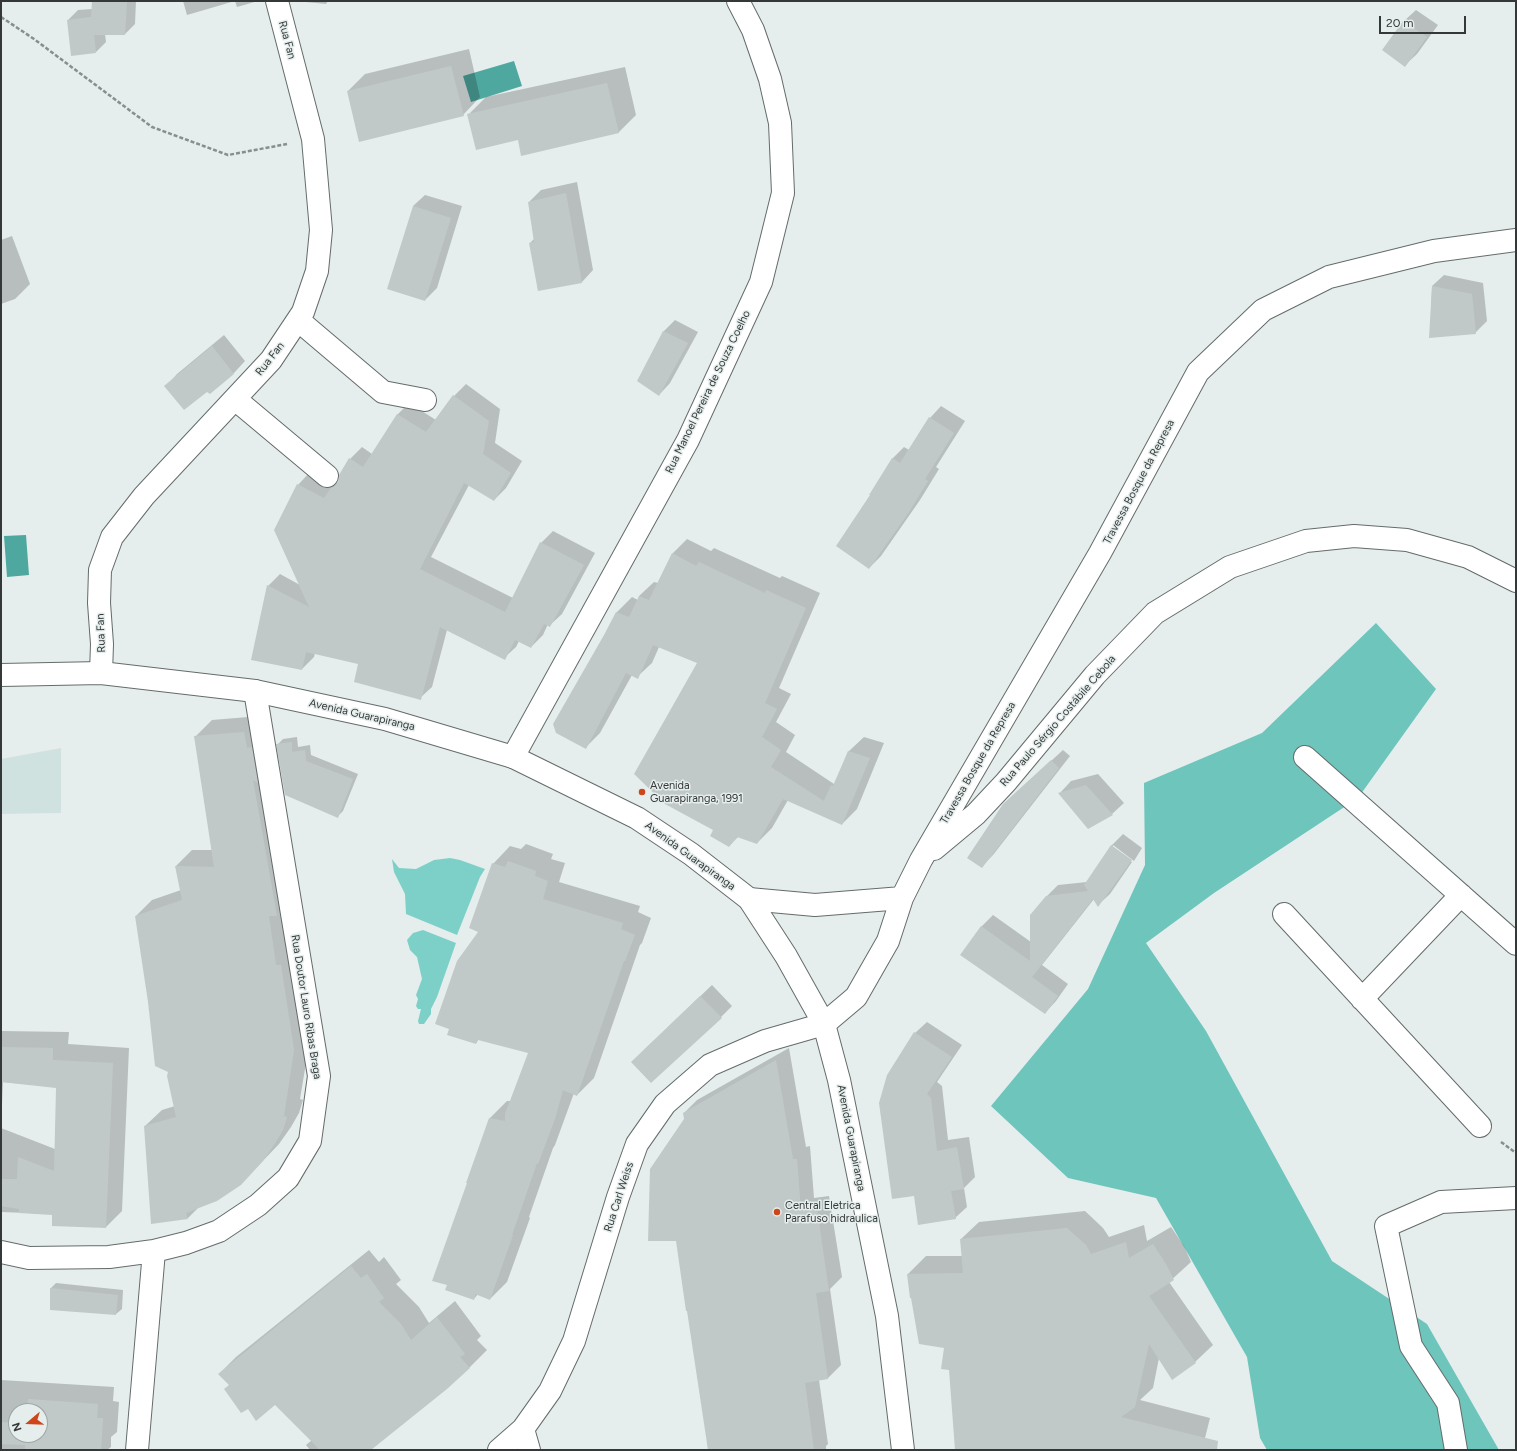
<!DOCTYPE html>
<html>
<head>
<meta charset="utf-8">
<style>
	body { margin:0 }
	#map { position:relative; width:1517px; height:1451px; overflow:hidden; background:#e5eeed; font-family:Figtree,sans-serif }
	canvas { display:block }
	.frame { position:absolute; inset:0; border:2px solid #353838; pointer-events:none }
	.north { position:absolute; left:8px; top:1403px; width:40px; height:40px; box-sizing:border-box; background:#e5eeed; border:1px solid #9fa5a5; border-radius:50%; rotate:251deg; font-size:11px; font-weight:700; line-height:16px; text-align:center; color:#353838 }
	.north::after { content:''; display:block; margin:auto; width:14px; height:18px; background:#cd4518; clip-path:polygon(50% 0,100% 100%,50% 72%,0 100%) }
	.scale { position:absolute; left:1379px; top:16px; width:87px; height:18px; box-sizing:border-box; border:2px solid #353838; border-top:0; padding-left:5px; font-size:12px; line-height:14px; white-space:nowrap; color:#353838; -webkit-text-stroke:3px #e5eeed; paint-order:stroke }
</style>
</head>
<body>
<div id="map">
<canvas width="1517" height="1451"></canvas>
<div class="frame"></div>
<div class="north">N</div>
<div class="scale">20 m</div>
</div>
<script>
const ctx = document.querySelector('canvas').getContext('2d');
ctx.lineJoin = 'round';
function paint(path, color) {
  ctx.fillStyle = color;
  ctx.fill(path, 'evenodd');
}
function poly(rows) {
  const path = new Path2D();
  for (const r of rows) {
    path.moveTo(r[0], r[1]);
    for (let i = 2; i < r.length; i += 2) path.lineTo(r[i], r[i + 1]);
  }
  return path;
}
function trace(path, color, width, dash) {
  ctx.strokeStyle = color;
  ctx.lineWidth = width;
  ctx.lineCap = dash ? 'butt' : 'round';
  ctx.setLineDash(dash || []);
  ctx.stroke(path);
}
function drawText(font, color, halo, rows, align = 'center') {
  ctx.font = font + ' Figtree,sans-serif';
  ctx.lineWidth = 3;
  ctx.setLineDash([]);
  ctx.textBaseline = 'middle';
  ctx.strokeStyle = halo;
  ctx.fillStyle = color;
  for (const [text, x, y, turn = 0] of rows) {
    ctx.save();
    ctx.translate(x, y);
    ctx.rotate((+turn || 0) * Math.PI / 180);
    ctx.textAlign = isNaN(turn) ? turn : align;
    if (halo) ctx.strokeText(text, 0, 0);
    ctx.fillText(text, 0, 0);
    ctx.restore();
  }
}
paint(poly([
	[61,748,61,813,1,814,1,759]
]), '#d0e2df');
paint(poly([
	[450,858,460,860,485,869,480,877,457,935,406,914,405,894,394,872,392,859,399,868,416,869,434,860],
	[423,930,456,943,437,997,431,1009,431,1014,424,1024,419,1024,418,1021,421,1009,418,1009,416,1006,418,999,416,995,422,979,417,957,410,950,407,940,413,933]
]), '#7dd0c7');
paint(poly([
	[1376,623,1436,689,1358,798,1214,893,1146,943,1206,1031,1332,1261,1427,1324,1499,1450,1267,1450,1260,1438,1247,1357,1156,1198,1068,1178,991,1106,1088,989,1145,865,1144,783,1262,733]
]), '#6dc5bc');
paint(poly([
	[514,61,522,86,471,102,463,76],
	[26,535,29,575,7,577,4,536]
]), '#4ea89f');
paint(poly([
	[93,1,136,1,135,24,125,34,105,34,106,42,96,52,68,20,78,10,92,9],
	[183,1,258,1,237,7,235,1,187,15],
	[295,1,328,1,326,4],
	[1416,10,1438,25,1417,54,1405,65,1384,50,1404,21],
	[469,49,480,97,463,115,348,91,365,74],
	[625,67,636,115,619,132,522,155,519,139,468,115,486,97],
	[577,182,593,270,582,282,538,290,530,243,534,239,529,202,541,190],
	[425,195,462,206,437,288,425,300,413,206],
	[12,236,30,284,15,299,1,304,1,240],
	[1444,275,1483,283,1487,321,1475,333,1430,337,1432,286],
	[675,320,698,332,670,383,659,395,638,381,664,331],
	[224,335,245,361,234,373,210,393,207,390,166,386,177,374],
	[466,384,500,409,495,443,522,461,506,488,494,500,469,485,431,557,513,598,541,543,553,531,595,553,562,614,550,625,548,624,543,635,531,647,519,641,516,647,504,658,447,630,432,687,420,698,359,663,315,653,314,657,302,669,252,659,268,586,280,574,300,585,298,485,309,473,334,486,339,481,350,459,362,447,372,454,397,415,409,403,436,420,454,396],
	[941,406,965,421,936,467,939,469,920,500,881,556,869,568,871,494,893,458,904,447,909,450,930,418],
	[687,539,711,551,714,548,780,578,782,576,820,593,779,688,791,694,776,722,795,735,786,752,834,784,849,751,864,737,884,743,857,809,842,824,788,800,772,828,757,843,739,836,729,846,714,830,698,663,659,647,652,663,637,677,632,675,600,733,586,747,605,635,617,612,632,597,638,600,639,596,654,582,658,583,673,553],
	[260,716,311,1033,300,1099,303,1100,299,1113,291,1127,279,1144,257,1167,198,1208,188,1218,152,1223,145,1126,162,1110,175,1106,170,1072,149,1002,136,916,152,900,181,890,176,866,192,850,212,850,195,737,212,720],
	[297,737,298,747,310,745,311,755,358,774,343,811,337,817,278,744,283,739],
	[1063,750,1070,756,993,855,981,867,1004,804],
	[1098,774,1124,803,1112,814,1060,793,1071,781],
	[1123,834,1142,848,1134,861,1113,845,1113,847,1132,862,1110,894,1098,905,1094,899,1042,965,1068,984,1056,1001,1045,1013,981,927,993,915,1031,942,1046,897,1058,885,1087,882,1112,845],
	[526,844,553,854,551,859,565,863,559,882,640,906,638,912,651,918,642,943,640,945,594,1078,577,1095,574,1093,555,1145,553,1148,529,1217,530,1218,507,1282,490,1299,478,1294,474,1299,490,1118,507,1101,511,1101,529,1052,479,1039,476,1043,479,931,493,864,510,846,521,849],
	[712,985,732,1006,721,1017,644,1050],
	[927,1022,962,1045,937,1082,942,1086,948,1140,969,1137,975,1177,964,1188,967,1207,955,1218,919,1224,915,1033],
	[1,1031,69,1032,68,1044,129,1048,122,1211,106,1227,53,1214,1,1212],
	[3,1082,57,1087,55,1149,1,1128],
	[789,1048,806,1147,810,1146,814,1198,829,1196,842,1277,830,1289,841,1365,828,1378,819,1380,828,1444,826,1446,826,1450,708,1450,684,1113,697,1100],
	[1085,1211,1103,1228,1109,1237,1144,1225,1147,1241,1171,1227,1184,1246,1191,1262,1169,1282,1213,1345,1195,1362,1159,1358,1153,1388,1140,1400,1210,1418,1202,1450,956,1450,950,1370,946,1347,908,1274,926,1256,963,1256,961,1239,979,1222],
	[369,1250,379,1262,384,1257,401,1280,396,1284,419,1307,429,1323,455,1301,481,1336,477,1340,487,1350,469,1368,367,1450,310,1450,306,1445,312,1440,276,1403,230,1385,219,1374,236,1357],
	[56,1283,123,1290,122,1309,116,1314,51,1309,51,1288],
	[1,1380,114,1387,113,1401,119,1402,117,1432,111,1437,111,1447,107,1450,1,1450],
	[16,1411,40,1411,40,1435,16,1435]
]), '#0003');
paint(poly([
	[92,1,127,1,125,35,94,35,96,53,71,56,67,20,91,17],
	[1403,21,1427,37,1405,67,1382,50],
	[451,66,464,116,359,142,347,91],
	[607,83,619,133,521,156,518,140,476,150,467,114],
	[566,193,582,283,538,291,529,243,534,242,528,202],
	[413,206,451,218,425,301,387,289],
	[1432,286,1472,294,1476,334,1429,338],
	[663,331,688,343,659,396,637,381],
	[212,346,234,374,210,394,207,392,184,410,164,386],
	[453,395,489,421,483,454,511,473,494,501,464,483,420,569,505,612,540,542,584,565,550,627,544,624,531,648,515,640,505,660,440,627,421,700,354,682,358,664,306,652,302,670,251,660,267,585,309,607,274,530,297,484,324,498,331,488,337,484,339,479,339,475,349,458,363,467,397,414,426,432],
	[929,417,954,433,925,479,928,481,909,512,869,569,836,546,870,495,869,495,892,458,900,463],
	[672,553,696,566,699,562,765,593,766,590,806,608,765,703,777,709,762,737,781,750,771,767,824,801,831,785,833,786,848,751,870,758,842,825,783,799,757,844,737,837,729,847,710,836,713,830,665,804,634,774,697,663,653,645,638,679,626,673,586,749,556,733,553,724,604,635,616,612,629,617,639,596,649,600],
	[244,732,247,748,252,747,258,783,253,780,277,916,269,916,276,965,281,965,294,1050,284,1116,287,1117,283,1130,274,1145,263,1161,241,1185,217,1201,186,1213,188,1219,151,1224,144,1126,176,1117,167,1076,168,1072,155,1066,148,1002,135,916,182,900,175,866,214,867,194,736],
	[292,742,292,752,305,750,306,761,353,779,338,818,285,795,276,744],
	[1051,760,1059,768,982,868,967,858,1003,804],
	[1086,785,1113,815,1088,829,1058,793],
	[1111,845,1132,860,1098,907,1093,899,1032,977,1058,996,1045,1014,960,955,981,926,1030,961,1030,915,1046,896,1088,891,1084,885],
	[508,861,536,871,535,876,548,881,543,899,623,923,621,929,635,935,625,961,624,961,577,1096,563,1090,555,1119,538,1164,537,1163,512,1235,513,1235,490,1300,475,1294,474,1300,445,1290,447,1285,432,1281,467,1183,466,1183,489,1118,505,1121,505,1114,528,1053,478,1040,476,1044,447,1035,449,1029,435,1024,457,961,478,932,469,928,492,863,505,867],
	[700,996,722,1018,651,1083,631,1062],
	[914,1032,952,1057,927,1094,931,1098,937,1151,957,1147,964,1189,951,1191,956,1219,918,1225,914,1196,892,1199,879,1103,887,1075],
	[1,1047,53,1048,53,1060,113,1063,106,1228,52,1226,52,1215,19,1213,19,1209,1,1206,1,1179,17,1179,18,1157,54,1171,56,1088,1,1082],
	[776,1060,793,1159,797,1159,801,1211,817,1209,829,1291,816,1293,828,1379,805,1383,814,1450,708,1450,687,1311,686,1311,676,1241,648,1241,650,1169,684,1119,683,1113],
	[1067,1228,1086,1245,1091,1254,1126,1242,1129,1258,1153,1244,1166,1264,1174,1280,1149,1296,1196,1363,1172,1380,1149,1344,1135,1407,1121,1417,1218,1441,1217,1450,955,1450,949,1370,941,1369,944,1348,919,1344,911,1298,910,1298,907,1274,963,1273,960,1239],
	[351,1266,361,1278,367,1274,384,1298,379,1302,401,1324,411,1340,437,1317,465,1354,460,1357,470,1368,447,1389,371,1450,320,1450,275,1405,256,1421,248,1409,241,1413,224,1389,229,1385,218,1374],
	[50,1288,118,1295,116,1315,50,1310],
	[28,1399,98,1404,97,1418,103,1418,101,1450,25,1450,25,1445,1,1444,1,1422,16,1423,16,1435,40,1435,40,1411,27,1411]
]), '#c1c9c8');
const street = poly([
	[298,320,383,392,425,400],
	[235,399,327,476],
	[101,673,102,644,99,603,100,570,112,537,144,496,271,360,303,312,317,271,321,230,313,139,277,1],
	[513,757,688,440,761,282,783,193,780,123,770,79,753,30,738,1],
	[1305,757,1516,944],
	[934,849,976,814,1006,782,1095,675,1155,613,1230,567,1306,541,1354,536,1407,540,1468,557,1516,581],
	[749,899,815,905,902,898],
	[1284,914,1480,1126],
	[1362,999,1461,895],
	[1,1252,29,1258,109,1257,154,1251,186,1243,219,1231,258,1205,288,1178,310,1141,319,1076,255,691],
	[523,1429,529,1450],
	[137,1450,154,1251],
	[499,1450,523,1429,550,1391,574,1341,618,1197,637,1144,665,1104,710,1065,765,1041,824,1024,856,997,888,941,902,898,921,860,1100,553,1198,372,1263,310,1329,277,1434,251,1516,240],
	[1456,1450,1448,1403,1411,1346,1386,1226,1441,1202,1516,1198]
]);
const secondary = poly([
	[1,675,101,673,255,691,385,719,513,757,637,818,691,854,749,899,786,956,824,1024,839,1080,887,1316,903,1450]
]);
trace(street, '#646c6b', 24);
trace(secondary, '#646c6b', 24);
trace(poly([
	[1,17,34,39,152,127,228,155,287,144],
	[1501,1142,1516,1153]
]), '#888e8d', 2.5, [4, 2]);
trace(street, '#fff', 22);
trace(secondary, '#fff', 22);
for (const [x, y, r, color] of [
	[642,792,4,"#cd4518"],
	[777,1212,4,"#cd4518"]
]) {
  const dot = new Path2D();
  dot.arc(x, y, r, 0, 2 * Math.PI);
  ctx.fillStyle = color;
  ctx.fill(dot);
  trace(dot, '#e5eeed', 1.5);
}
drawText('11px', '#353838', '#e5eeed', [
	["Rua Fan",287,40,75],
	["Rua Fan",270,359,-52],
	["Rua Manoel Pereira de Souza Coelho",708,392,-64],
	["Travessa Bosque da Represa",1139,482,-62],
	["Rua Fan",101,633,-92],
	["Avenida Guarapiranga",362,715,13],
	["Rua Paulo Sérgio Costábile Cebola",1058,721,-49],
	["Travessa Bosque da Represa",978,763,-60],
	["Avenida Guarapiranga",690,856,36],
	["Rua Doutor Lauro Ribas Braga",306,1007,81],
	["Avenida Guarapiranga",851,1138,79],
	["Rua Carl Weiss",619,1197,-72]
]);
drawText('11px', '#353838', '#e5eeed', [
	["Avenida",650,786],
	["Guarapiranga, 1991",650,799],
	["Central Eletrica",785,1206],
	["Parafuso hidraulica",785,1219]
], 'left');
</script>
</body>
</html>
